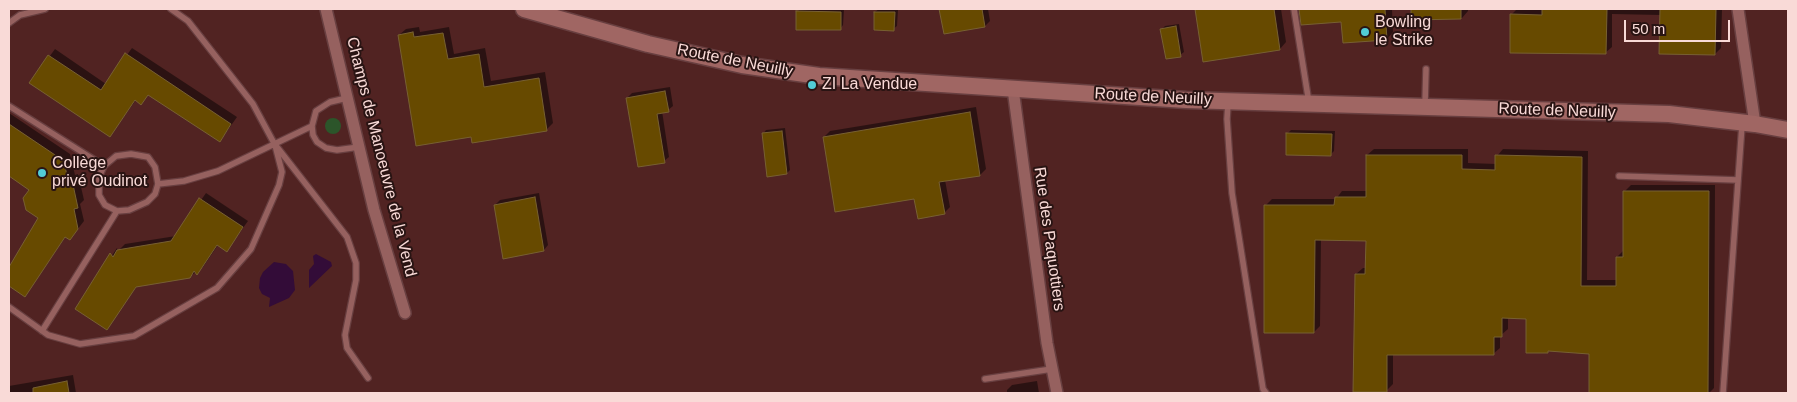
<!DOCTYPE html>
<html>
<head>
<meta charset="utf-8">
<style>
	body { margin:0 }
	#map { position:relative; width:1797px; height:402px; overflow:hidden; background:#512322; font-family:Arial,sans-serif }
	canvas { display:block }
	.frame { position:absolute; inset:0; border:10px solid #f9dad7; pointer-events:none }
	.scale { position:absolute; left:1624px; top:20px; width:106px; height:22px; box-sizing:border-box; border:2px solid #f9dad7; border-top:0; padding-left:6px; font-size:15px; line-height:18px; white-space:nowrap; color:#f9dad7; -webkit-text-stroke:4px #291413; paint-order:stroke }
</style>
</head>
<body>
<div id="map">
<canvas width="1797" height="402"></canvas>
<div class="frame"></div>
<div class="scale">50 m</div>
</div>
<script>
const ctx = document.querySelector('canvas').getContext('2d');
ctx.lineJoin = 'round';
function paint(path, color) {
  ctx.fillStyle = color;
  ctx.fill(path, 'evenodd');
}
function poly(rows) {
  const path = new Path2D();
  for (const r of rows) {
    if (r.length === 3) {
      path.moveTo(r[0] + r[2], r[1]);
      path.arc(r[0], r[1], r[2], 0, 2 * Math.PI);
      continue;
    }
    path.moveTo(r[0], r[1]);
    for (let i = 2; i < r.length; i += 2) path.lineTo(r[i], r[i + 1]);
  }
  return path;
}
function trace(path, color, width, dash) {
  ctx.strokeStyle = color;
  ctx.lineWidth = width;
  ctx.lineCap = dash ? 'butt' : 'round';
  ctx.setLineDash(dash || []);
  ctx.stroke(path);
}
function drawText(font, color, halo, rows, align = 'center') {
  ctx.font = font + ' Arial,sans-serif';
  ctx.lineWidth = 4;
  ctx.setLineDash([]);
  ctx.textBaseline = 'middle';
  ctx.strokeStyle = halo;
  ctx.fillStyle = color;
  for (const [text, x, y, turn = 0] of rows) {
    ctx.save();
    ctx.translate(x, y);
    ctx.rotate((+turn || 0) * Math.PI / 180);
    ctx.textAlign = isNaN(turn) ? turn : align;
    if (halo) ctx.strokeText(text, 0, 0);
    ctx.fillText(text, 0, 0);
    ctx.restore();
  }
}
paint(poly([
	[333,126,8]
]), '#2c552a');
paint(poly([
	[316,254,331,262,332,266,309,288,309,270,314,264,313,256],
	[274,262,286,264,293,271,295,290,289,298,269,307,270,298,262,294,259,288,260,278,263,272]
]), '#330c38');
paint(poly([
	[800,9,844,9,843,25,840,29,797,12],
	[879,9,898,10,897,26,893,29,875,12],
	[940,9,988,9,990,21,985,26,945,33],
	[1196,9,1281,9,1286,42,1280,49],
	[1301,9,1392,9,1393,32,1387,39,1343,21,1302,23],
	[1412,9,1468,9,1468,11,1462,18,1412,18],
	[1517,9,1722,9,1721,48,1715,54,1661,15,1612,14,1612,47,1605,53,1511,15],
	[1179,24,1184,52,1180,55,1162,29,1165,26],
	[419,27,420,32,449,27,454,54,485,48,491,81,545,72,553,123,547,129,473,142,472,135,399,35,406,29],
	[132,48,237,117,225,134,219,140,149,94,141,103,136,100,110,135,31,82,55,49,106,84],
	[670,87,673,106,668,110,662,111,669,157,664,161,627,98,632,93],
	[976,107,986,169,980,175,945,180,950,207,944,213,916,197,824,137,830,131],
	[9,113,70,154,75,175,78,174,84,200,80,204,84,221,70,239,66,236,25,296,9,285,9,268,40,218,31,189,9,174],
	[785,128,790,170,787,173,763,134,766,130],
	[1291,130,1335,131,1334,151,1331,154,1287,134],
	[1374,149,1468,149,1468,163,1497,164,1497,156,1503,149,1588,151,1587,280,1617,280,1617,257,1624,250,1625,191,1631,185,1715,185,1714,388,1709,393,1590,393,1591,353,1549,350,1547,352,1527,317,1508,317,1508,329,1500,336,1500,348,1493,354,1393,353,1393,384,1386,391,1356,274,1363,268,1367,268,1367,240,1321,239,1320,326,1314,332,1265,206,1272,199,1336,199,1342,191,1367,191,1367,155],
	[206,193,248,221,227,250,218,245,203,267,189,277,137,286,107,328,77,308,117,248,118,251,125,244,176,236],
	[539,193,548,245,544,250,495,205,500,200],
	[73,375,76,393,9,393,9,386],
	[1037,381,1039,393,1007,393,1007,390,1012,385]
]), '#0007');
const building = poly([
	[939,9,982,9,985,27,944,34,939,9],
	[1195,9,1274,9,1280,50,1203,62,1195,9],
	[1299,9,1385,9,1387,40,1343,43,1341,22,1301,25,1299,9],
	[1411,9,1461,9,1461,19,1411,20,1411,9],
	[1542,9,1607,9,1606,54,1510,53,1510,14,1542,15,1542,9],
	[1660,9,1716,9,1715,55,1659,54,1660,9],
	[796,11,841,12,841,30,796,30,796,11],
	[874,12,895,12,894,31,874,30,874,12],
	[1176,26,1181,57,1166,59,1160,29,1176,26],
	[413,32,414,37,443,33,448,59,479,54,484,87,539,78,547,131,472,143,471,137,416,146,398,35,413,32],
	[125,53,231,124,220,142,148,95,141,105,135,100,110,137,29,83,48,55,101,90,125,53],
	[665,91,669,112,657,114,665,163,638,167,626,98,665,91],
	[970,112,980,176,939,182,945,214,918,219,914,199,835,212,823,137,970,112],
	[9,124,64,161,68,181,72,180,78,208,74,209,78,229,70,240,65,237,25,297,9,286,9,267,38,218,26,210,23,198,29,190,9,176,9,124],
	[782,131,787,174,767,177,762,133,782,131],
	[1286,133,1332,134,1331,156,1286,155,1286,133],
	[1366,155,1462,155,1462,169,1495,170,1495,155,1582,157,1581,286,1616,286,1616,257,1623,257,1623,191,1709,191,1708,393,1589,393,1589,354,1548,351,1548,353,1526,353,1526,319,1502,318,1502,337,1494,337,1494,355,1387,355,1387,392,1353,392,1355,274,1365,274,1366,241,1315,240,1314,333,1264,333,1264,205,1334,205,1335,197,1366,197,1366,155],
	[535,197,544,251,503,259,494,205,535,197],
	[199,198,243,227,227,252,217,245,197,275,194,271,190,278,136,287,107,330,75,309,110,253,113,257,117,250,171,241,199,198],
	[67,381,69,393,33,393,33,388,67,381]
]);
paint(building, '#674a00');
trace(building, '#776032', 1);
const service = poly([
	[1294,9,1309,103],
	[9,23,20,15,45,9],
	[347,98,330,102,316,111,312,126,313,135,317,142,326,148,337,150,359,147],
	[1228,103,1227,119,1232,193,1263,389,1266,393],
	[1425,104,1426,69],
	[9,106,104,166],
	[277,147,347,237,356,263,356,280,345,335,347,348,368,378],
	[131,154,148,157,155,167,158,184,155,194,147,202,129,210,117,211,105,205,99,195,99,177,104,166,116,156,131,154],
	[1619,176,1738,180],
	[158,184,184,181,218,171,312,126],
	[9,307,48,335,80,344,134,336,217,288,251,249,279,185,282,172,275,145,253,104,188,21,171,9],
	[42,331,117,211],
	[985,379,1052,369],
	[1723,393,1742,125]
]);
const minor = poly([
	[326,9,374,210,405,313],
	[1738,9,1755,124],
	[1013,89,1047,343,1057,393]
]);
const secondary = poly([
	[524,9,648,44,742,65,819,76,1186,100,1669,114,1755,124,1788,130]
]);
trace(service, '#683f40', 8);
trace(minor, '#683f40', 14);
trace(secondary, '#683f40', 19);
trace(service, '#96615f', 5.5);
trace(minor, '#96615f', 11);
trace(secondary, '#a06663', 16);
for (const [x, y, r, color] of [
	[1365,32,5,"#52ccd6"],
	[812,85,5,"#52ccd6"],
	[42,173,5,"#52ccd6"]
]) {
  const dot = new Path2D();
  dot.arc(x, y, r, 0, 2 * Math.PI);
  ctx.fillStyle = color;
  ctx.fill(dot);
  trace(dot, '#291413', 2);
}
drawText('16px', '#f9dad7', '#291413', [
	["Bowling",1375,23],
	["le Strike",1375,41],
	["ZI La Vendue",822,85],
	["Collège",52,164],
	["privé Oudinot",52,182]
], 'left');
drawText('16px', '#f9dad7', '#291413', [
	["Route de Neuilly",735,61,11],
	["Route de Neuilly",1153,97,3],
	["Route de Neuilly",1557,111,2],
	["Champs de Manoeuvre de la Vend",381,157,76],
	["Rue des Paquottiers",1049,239,82]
]);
</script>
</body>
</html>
